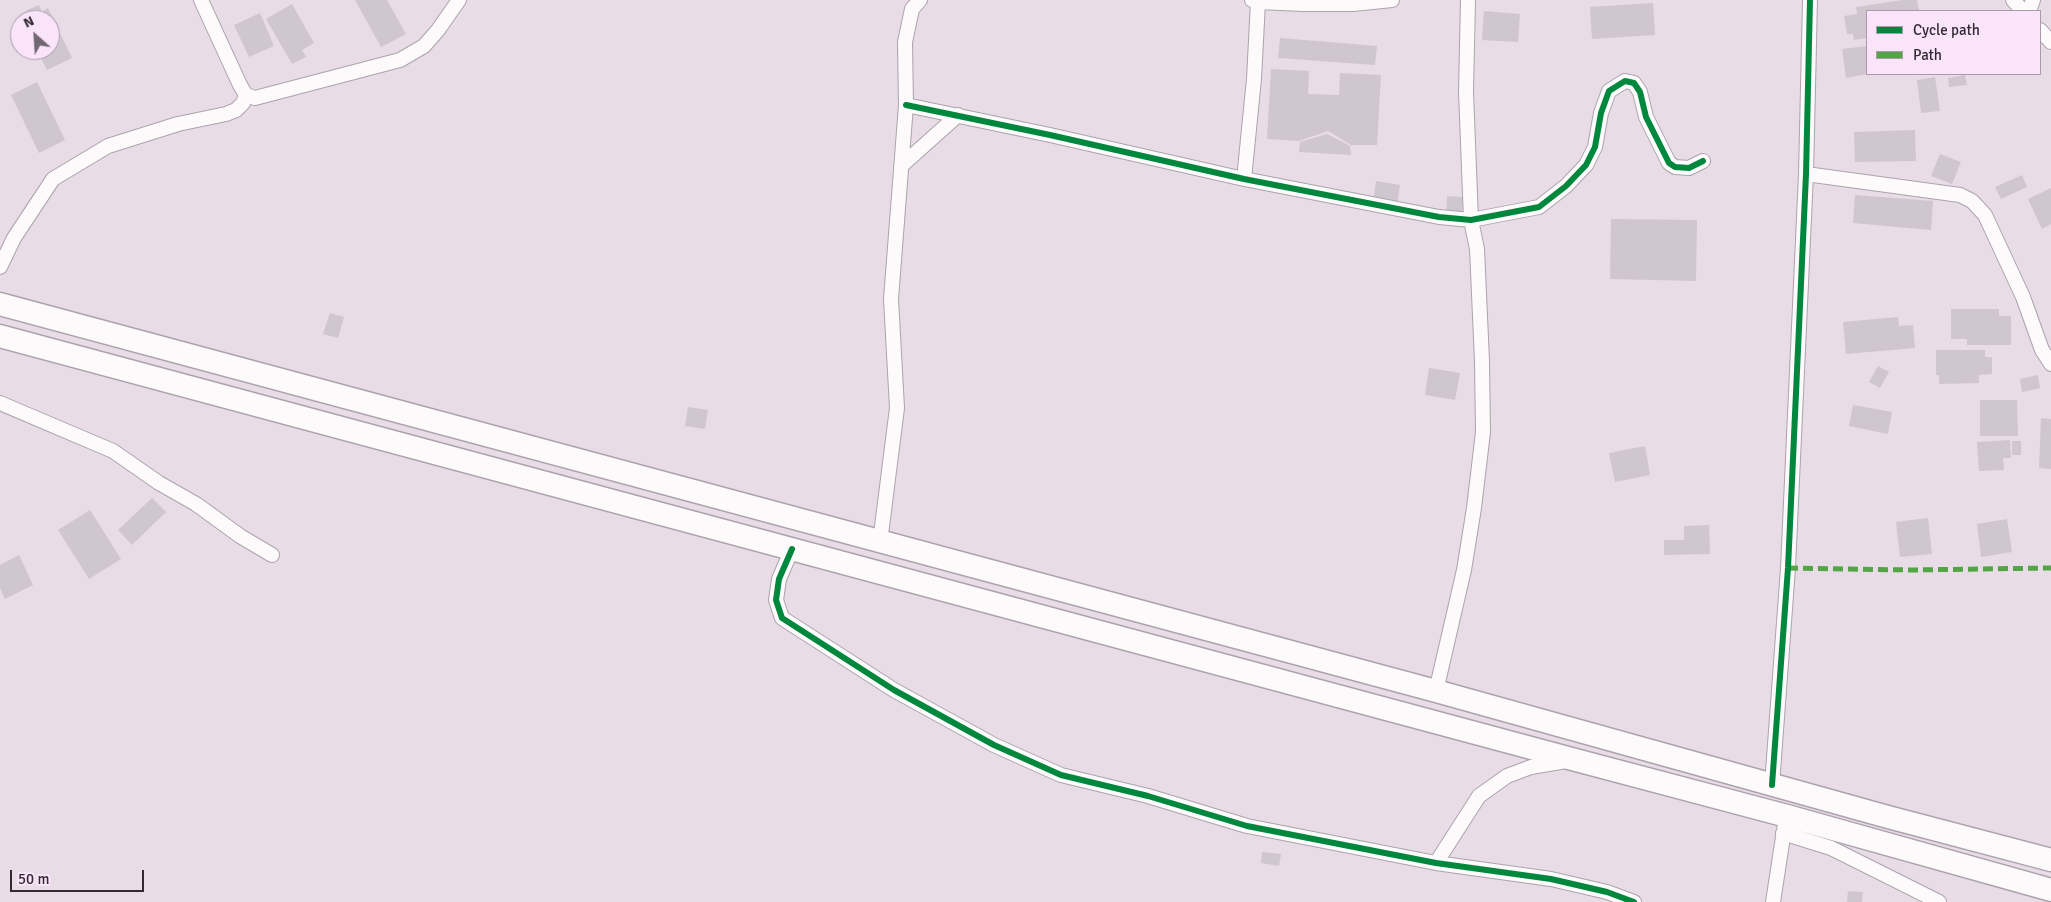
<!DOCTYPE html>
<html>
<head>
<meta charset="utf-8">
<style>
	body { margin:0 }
	#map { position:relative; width:2051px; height:902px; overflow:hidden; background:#e8dce7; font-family:Signika,sans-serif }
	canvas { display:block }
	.legend { position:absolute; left:1866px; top:10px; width:175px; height:65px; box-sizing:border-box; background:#fae4fa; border:1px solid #aa9aaa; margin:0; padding:6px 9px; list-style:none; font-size:15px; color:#322a32 }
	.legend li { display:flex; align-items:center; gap:10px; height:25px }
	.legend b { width:25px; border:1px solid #aa9aaa }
	.north { position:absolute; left:10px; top:10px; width:50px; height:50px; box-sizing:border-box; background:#fae4fa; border:1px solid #aa9aaa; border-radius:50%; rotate:334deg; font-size:14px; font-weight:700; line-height:20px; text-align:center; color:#322a32 }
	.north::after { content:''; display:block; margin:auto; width:18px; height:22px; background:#726871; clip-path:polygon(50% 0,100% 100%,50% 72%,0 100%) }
	.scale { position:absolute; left:10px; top:870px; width:134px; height:22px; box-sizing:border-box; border:2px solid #322a32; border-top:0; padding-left:6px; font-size:15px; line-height:18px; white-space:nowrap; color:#322a32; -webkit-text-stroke:4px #fae4fa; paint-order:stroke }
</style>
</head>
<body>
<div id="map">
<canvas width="2051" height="902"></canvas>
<ul class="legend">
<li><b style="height:6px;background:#00873e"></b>Cycle path</li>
<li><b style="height:6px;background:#52a444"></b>Path</li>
</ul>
<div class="north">N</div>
<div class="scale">50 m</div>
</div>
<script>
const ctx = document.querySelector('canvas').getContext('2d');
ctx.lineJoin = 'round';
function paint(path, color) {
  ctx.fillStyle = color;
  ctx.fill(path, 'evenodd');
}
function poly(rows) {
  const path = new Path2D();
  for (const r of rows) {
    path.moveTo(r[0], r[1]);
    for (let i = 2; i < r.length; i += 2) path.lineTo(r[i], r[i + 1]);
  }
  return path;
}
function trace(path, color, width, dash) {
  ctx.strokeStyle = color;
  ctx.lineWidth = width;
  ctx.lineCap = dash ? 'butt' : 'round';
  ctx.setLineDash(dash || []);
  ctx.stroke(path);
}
paint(poly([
	[355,0,387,0,406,34,381,47],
	[1903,0,1917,0,1919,11,1867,11,1867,38,1854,40,1853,34,1847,34,1844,16,1857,14,1856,7],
	[1653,3,1655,35,1592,39,1590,7],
	[292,4,314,43,302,50,306,57,292,64,266,19],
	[39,5,42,12,48,8,72,58,47,70,37,50,50,50,50,20,25,20,30,17,27,10],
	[1484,11,1520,14,1518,42,1482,40],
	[260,13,274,46,249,57,234,25],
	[1280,38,1377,46,1375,65,1278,58],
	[1867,46,1867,74,1846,78,1842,49],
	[1271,69,1309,71,1308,94,1339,95,1340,73,1381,75,1377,145,1351,145,1328,131,1299,141,1267,139],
	[1965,75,1967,85,1949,87,1948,78],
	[1935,77,1940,111,1921,113,1917,80],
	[37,82,65,140,39,153,11,95],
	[1915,130,1916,161,1855,162,1854,132],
	[1327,134,1350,146,1351,155,1299,152,1300,142],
	[1940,154,1961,162,1952,184,1931,176],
	[2022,175,2027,187,2001,199,1995,187],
	[1376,181,1400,185,1397,205,1373,202],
	[2051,188,2051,224,2042,229,2028,199],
	[1855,195,1933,201,1931,230,1853,223],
	[1447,196,1463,197,1462,217,1446,216],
	[1611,219,1697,220,1696,281,1610,279],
	[1951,309,1999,309,1999,316,2011,316,2011,345,1967,345,1967,339,1951,339],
	[330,313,344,317,338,338,323,334],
	[1898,317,1899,326,1913,325,1915,348,1846,354,1843,322],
	[1936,350,1985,350,1985,357,1992,357,1992,374,1979,375,1979,383,1939,384,1939,375,1936,375],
	[1878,366,1889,372,1880,388,1869,382],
	[1429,368,1460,373,1455,400,1425,395],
	[2038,375,2040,388,2022,392,2020,379],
	[1980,400,2017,400,2018,436,1980,436],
	[1853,405,1892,412,1888,434,1849,426],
	[688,407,708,410,705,429,685,426],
	[2041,418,2051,419,2051,469,2039,468],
	[2010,440,2011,458,2003,458,2004,470,1979,471,1977,442],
	[2012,441,2021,441,2021,455,2012,455],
	[1645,446,1650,475,1615,482,1609,453],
	[152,498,166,512,132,545,118,530],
	[90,510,121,559,89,579,58,530],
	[1928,518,1932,554,1900,557,1896,522],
	[2007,519,2012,552,1981,557,1977,524],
	[1709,525,1710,554,1664,555,1664,540,1684,540,1684,526],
	[19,555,33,585,5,599,0,588,0,565],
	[1262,852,1281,854,1279,866,1261,863],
	[1848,891,1863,892,1862,902,1847,902]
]), '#cfc6cf');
const minor = poly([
	[201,0,240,85,246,95,255,98,400,60,424,46,438,30,459,0],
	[1252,0,1258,2,1303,4,1353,4,1392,0],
	[2013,0,2023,11],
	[2029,11,2033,0],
	[2040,30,2051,42],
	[906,105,1050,135,1244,179,1439,217,1471,220,1539,207,1566,186,1586,165,1595,147,1601,113,1609,91,1625,81,1634,83,1640,92,1646,117,1669,163,1675,167,1689,168,1703,161],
	[901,166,958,115],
	[1806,174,1960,195,1972,201,1985,215,2023,297,2042,350,2051,364],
	[1244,179,1254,79,1258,2],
	[0,267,14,238,53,179,108,146,178,124,226,114,236,110,243,103,246,95],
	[0,403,113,451,159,483,196,504,240,536,272,555],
	[880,542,897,408,891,299,906,105,905,42,912,9,920,0],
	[792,549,779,579,776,600,782,618,894,690,994,745,1061,775,1148,796,1247,826,1436,863,1551,879,1607,892,1634,902],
	[1436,691,1464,570,1474,508,1483,432,1482,361,1477,249,1471,220,1466,92,1468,0],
	[1772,785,1788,568,1806,174,1810,0],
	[1783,833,1831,848,1939,902],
	[1436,863,1479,796,1507,776,1531,767,1566,761],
	[1773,902,1785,824]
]);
const trunk = poly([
	[0,304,1436,691,1888,817,2051,860],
	[0,336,1572,759,1787,816,2051,890]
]);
trace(minor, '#aca3ac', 16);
trace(trunk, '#aca3ac', 25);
trace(minor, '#fcfafb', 14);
trace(trunk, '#fcfafb', 22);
trace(poly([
	[1788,568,1911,570,2051,568]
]), '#52a444', 5, [10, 5]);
trace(poly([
	[906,105,1050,135,1244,179,1439,217,1471,220,1539,207,1566,186,1586,165,1595,147,1601,113,1609,91,1625,81,1634,83,1640,92,1646,117,1669,163,1675,167,1689,168,1703,161],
	[792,549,779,579,776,600,782,618,894,690,994,745,1061,775,1148,796,1247,826,1436,863,1551,879,1607,892,1634,902],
	[1772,785,1788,568,1806,174,1810,0]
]), '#00873e', 6);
</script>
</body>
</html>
